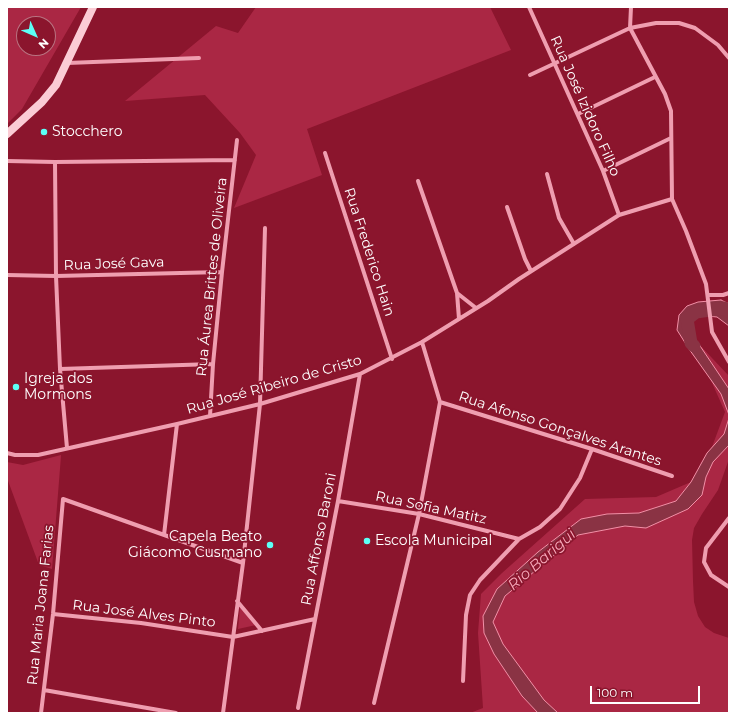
<!DOCTYPE html>
<html>
<head>
<meta charset="utf-8">
<style>
	body { margin:0 }
	#map { position:relative; width:736px; height:720px; overflow:hidden; background:#8b152d; font-family:Montserrat,sans-serif }
	canvas { display:block }
	.frame { position:absolute; inset:0; border:8px solid #fff; pointer-events:none }
	.north { position:absolute; left:16px; top:16px; width:40px; height:40px; box-sizing:border-box; background:#8b152d; border:1px solid #b97381; border-radius:50%; rotate:135deg; font-size:11px; font-weight:700; line-height:16px; text-align:center; color:#fff }
	.north::after { content:''; display:block; margin:auto; width:14px; height:18px; background:#5cfff6; clip-path:polygon(50% 0,100% 100%,50% 72%,0 100%) }
	.scale { position:absolute; left:590px; top:686px; width:110px; height:18px; box-sizing:border-box; border:2px solid #fff; border-top:0; padding-left:5px; font-size:12px; line-height:14px; white-space:nowrap; color:#fff; -webkit-text-stroke:3px #8b152d; paint-order:stroke }
</style>
</head>
<body>
<div id="map">
<canvas width="736" height="720"></canvas>
<div class="frame"></div>
<div class="north">N</div>
<div class="scale">100 m</div>
</div>
<script>
const ctx = document.querySelector('canvas').getContext('2d');
ctx.lineJoin = 'round';
function paint(path, color) {
  ctx.fillStyle = color;
  ctx.fill(path, 'evenodd');
}
function poly(rows) {
  const path = new Path2D();
  for (const r of rows) {
    path.moveTo(r[0], r[1]);
    for (let i = 2; i < r.length; i += 2) path.lineTo(r[i], r[i + 1]);
  }
  return path;
}
function trace(path, color, width, dash) {
  ctx.strokeStyle = color;
  ctx.lineWidth = width;
  ctx.lineCap = dash ? 'butt' : 'round';
  ctx.setLineDash(dash || []);
  ctx.stroke(path);
}
function drawText(font, color, halo, rows, align = 'center') {
  ctx.font = font + ' Montserrat,sans-serif';
  ctx.lineWidth = 3.5;
  ctx.setLineDash([]);
  ctx.textBaseline = 'middle';
  ctx.strokeStyle = halo;
  ctx.fillStyle = color;
  for (const [text, x, y, turn = 0] of rows) {
    ctx.save();
    ctx.translate(x, y);
    ctx.rotate((+turn || 0) * Math.PI / 180);
    ctx.textAlign = isNaN(turn) ? turn : align;
    if (halo) ctx.strokeText(text, 0, 0);
    ctx.fillText(text, 0, 0);
    ctx.restore();
  }
}
paint(poly([
	[7,7,81,7,22,109,7,124],
	[24,24,48,24,48,48,24,48],
	[256,7,490,7,511,50,307,129,322,175,234,208,256,155,240,133,205,95,125,101,216,26,238,33],
	[683,314,689,321,689,330,694,339,729,376,729,459,718,490,702,514,694,528,692,540,693,581,694,602,698,616,705,627,714,633,729,638,729,713,546,713,501,641,484,633,494,654,522,696,538,713,470,713,483,708,478,633,481,594,502,573,585,499,656,497,691,482,676,501,639,513,617,514,674,515,709,455,725,412,705,367,681,335,678,320],
	[61,455,61,456,52,569,39,565,7,478,7,462,23,465],
	[240,607,256,625,238,629]
]), '#aa2744');
const water = poly([
	[721,300,729,304,729,326,717,317,697,315,686,325,729,389,729,415,721,394,689,349,677,330,679,315,687,306,698,302,721,300],
	[729,418,729,445,713,462,706,477,702,495,688,509,646,528,625,526,578,535,505,596,493,622,503,644,544,700,558,713,538,713,522,696,494,654,484,633,483,616,497,589,538,552,581,519,607,514,639,513,676,501,691,482,707,453,724,434,729,418]
]);
paint(water, '#8a3344');
trace(water, '#f290a7', 1);
trace(poly([
	[694,346,691,343,687,319,696,312,724,308,729,312]
]), '#8a3344', 13);
trace(poly([
	[529,7,603,171,619,215],
	[631,7,630,28,665,94,671,111,672,199,686,231,706,284,712,332,729,362],
	[67,63,199,58],
	[530,75,630,28,656,23,679,23,695,28,718,45,729,58],
	[578,114,655,77],
	[325,153,392,359],
	[7,161,55,162,235,160],
	[55,162,56,276,60,369,67,448],
	[603,171,671,138],
	[547,174,559,218,574,244],
	[418,181,457,293,459,319],
	[507,207,525,259,531,271],
	[7,275,56,276,222,272],
	[457,293,476,308],
	[708,295,723,295,729,293],
	[60,369,213,364],
	[440,402,592,449,672,476],
	[210,416,213,364,222,272,237,140],
	[7,453,15,455,38,455,177,424,260,404,360,374,422,342,488,301,519,279,619,215,672,199],
	[338,501,419,514,519,539],
	[729,518,706,548,704,562,711,575,729,587],
	[164,535,177,424],
	[237,601,262,631],
	[53,614,141,623,233,637,315,619],
	[463,681,466,615,470,595,480,580,519,539,540,527,560,509,580,478,592,449],
	[44,690,176,713],
	[374,703,419,514,440,402,422,342],
	[298,708,338,501,360,374],
	[41,713,53,614,63,499,243,563],
	[223,713,243,563,260,404,265,228]
]), '#ef9eb0', 4);
trace(poly([
	[7,134,42,102,56,85,93,7]
]), '#fbccd5', 8);
for (const [x, y, r, color] of [
	[44,132,4,"#5cfff6"],
	[16,387,4,"#5cfff6"],
	[367,541,4,"#5cfff6"],
	[270,545,4,"#5cfff6"]
]) {
  const dot = new Path2D();
  dot.arc(x, y, r, 0, 2 * Math.PI);
  ctx.fillStyle = color;
  ctx.fill(dot);
  trace(dot, '#8b152d', 1.5);
}
drawText('14px', '#fff', '#8b152d', [
	["Rua José Izidoro Filho",585,106,66],
	["Rua Frederico Hain",369,252,72],
	["Rua José Gava",114,264,-2],
	["Rua Áurea Brittes de Oliveira",212,277,-84],
	["Rua José Ribeiro de Cristo",274,385,-16],
	["Rua Afonso Gonçalves Arantes",560,429,18],
	["Rua Sofia Matitz",431,508,12],
	["Rua Affonso Baroni",319,539,-79],
	["Rua Maria Joana Farias",41,605,-84],
	["Rua José Alves Pinto",144,614,7]
]);
drawText('14px', '#fff', '#8b152d', [
	["Stocchero",52,132],
	["Igreja dos",24,379],
	["Mormons",24,395],
	["Capela Beato",262,537,"right"],
	["Giácomo Cusmano",262,553,"right"],
	["Escola Municipal",375,541]
], 'left');
drawText('italic 15px', '#f7aabb', '#8b152d', [
	["Rio Barigui",542,560,-41]
]);
</script>
</body>
</html>
